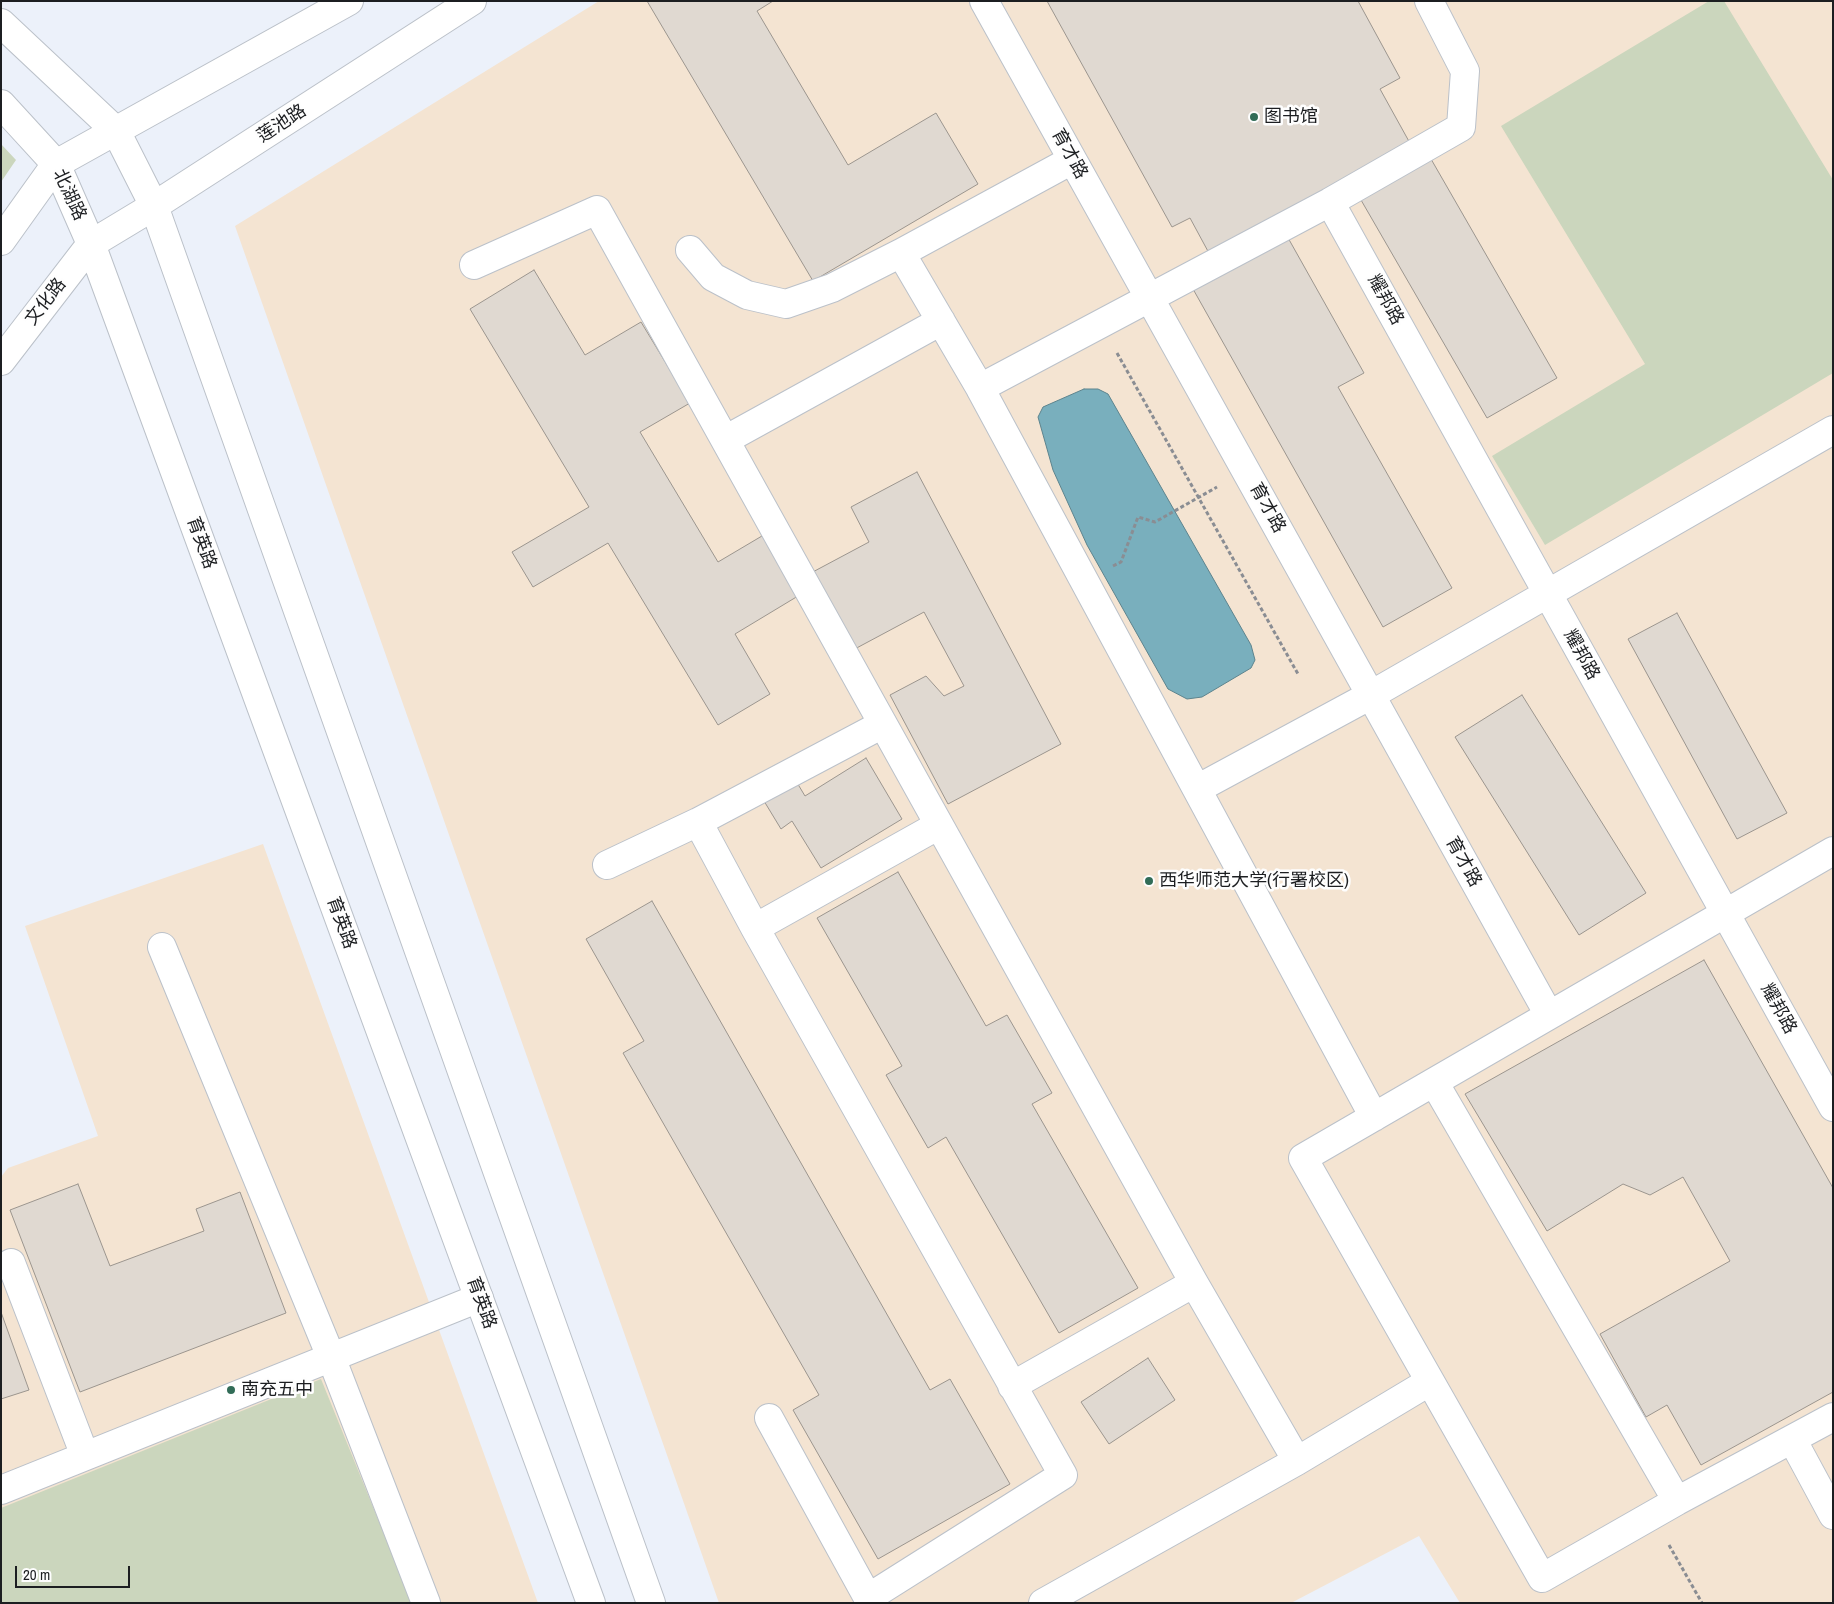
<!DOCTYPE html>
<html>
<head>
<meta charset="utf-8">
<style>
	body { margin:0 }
	#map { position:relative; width:1834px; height:1604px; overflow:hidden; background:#ecf1fa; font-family:"Archivo Narrow",sans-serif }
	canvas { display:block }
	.frame { position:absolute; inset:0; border:2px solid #1c1e21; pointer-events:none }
	.scale { position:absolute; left:15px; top:1566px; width:115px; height:22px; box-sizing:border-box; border:2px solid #1c1e21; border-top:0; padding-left:6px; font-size:15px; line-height:18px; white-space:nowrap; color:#1c1e21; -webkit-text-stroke:4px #fefefe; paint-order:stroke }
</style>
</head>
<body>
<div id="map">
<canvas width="1834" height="1604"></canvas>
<div class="frame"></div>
<div class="scale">20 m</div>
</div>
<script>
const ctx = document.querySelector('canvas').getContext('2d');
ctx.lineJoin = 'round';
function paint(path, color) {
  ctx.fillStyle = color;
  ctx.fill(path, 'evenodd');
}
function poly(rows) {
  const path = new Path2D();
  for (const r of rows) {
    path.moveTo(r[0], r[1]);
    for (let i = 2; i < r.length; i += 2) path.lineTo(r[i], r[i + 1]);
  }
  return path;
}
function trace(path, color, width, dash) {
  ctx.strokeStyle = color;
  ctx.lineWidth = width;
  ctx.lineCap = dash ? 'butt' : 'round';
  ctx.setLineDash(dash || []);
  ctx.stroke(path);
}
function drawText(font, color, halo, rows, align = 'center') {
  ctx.font = font + ' "Archivo Narrow","Noto Sans SC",sans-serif';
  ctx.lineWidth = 5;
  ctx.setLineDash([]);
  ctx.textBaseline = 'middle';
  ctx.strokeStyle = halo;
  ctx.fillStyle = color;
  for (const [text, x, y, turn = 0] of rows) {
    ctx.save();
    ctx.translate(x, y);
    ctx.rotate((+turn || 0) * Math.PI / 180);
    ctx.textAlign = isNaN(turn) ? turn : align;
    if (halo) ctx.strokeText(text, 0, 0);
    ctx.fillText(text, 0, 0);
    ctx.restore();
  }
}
paint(poly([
	[599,1,1833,1,1833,1603,1460,1603,1419,1536,1291,1603,719,1603,235,226],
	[263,844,538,1603,1,1603,1,1177,8,1168,98,1136,25,926]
]), '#f4e4d2');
paint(poly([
	[1709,1,1724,1,1833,180,1833,373,1545,545,1492,456,1645,364,1501,126],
	[1,144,16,160,1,182],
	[321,1379,412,1603,1,1603,1,1508]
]), '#cbd6bd');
const water = poly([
	[1084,389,1098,389,1108,394,1251,645,1255,660,1251,668,1202,697,1187,699,1168,689,1087,545,1053,470,1038,417,1043,407,1084,389]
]);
paint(water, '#79afbd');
trace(water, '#5d848e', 1);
const building = poly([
	[647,1,773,1,757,11,848,165,936,113,978,184,813,281,647,1],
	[1047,1,1358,1,1400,78,1380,89,1411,145,1210,255,1190,218,1172,227,1047,1],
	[1431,159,1557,378,1487,418,1361,200,1431,159],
	[1287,236,1364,373,1338,387,1452,588,1383,627,1193,289,1287,236],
	[534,270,585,355,641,322,690,403,640,432,718,562,767,533,803,593,735,634,770,694,718,725,608,543,533,587,512,552,589,507,470,309,534,270],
	[917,472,1061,744,948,804,890,695,926,676,944,696,964,686,924,612,851,651,809,574,869,542,851,507,917,472],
	[1677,613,1787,813,1737,839,1628,639,1677,613],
	[1522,695,1646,893,1579,935,1455,737,1522,695],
	[866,758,902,819,821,868,792,821,781,829,764,801,796,781,805,796,866,758],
	[898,872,986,1026,1007,1015,1052,1093,1032,1104,1138,1288,1059,1333,946,1137,928,1148,886,1075,902,1066,817,918,898,872],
	[652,901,930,1390,950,1379,1010,1484,878,1559,793,1410,819,1395,623,1053,644,1041,586,939,652,901],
	[1704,960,1833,1188,1833,1392,1701,1465,1667,1405,1646,1417,1600,1334,1730,1261,1683,1177,1650,1195,1623,1184,1547,1231,1465,1094,1704,960],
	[78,1184,110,1266,204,1231,196,1209,240,1192,286,1313,80,1392,10,1210,78,1184],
	[1,1312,29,1390,1,1399,1,1312],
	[1148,1358,1175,1400,1109,1444,1081,1402,1148,1358]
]);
paint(building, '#e0d9d1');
trace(building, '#9c968f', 1);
const minor = poly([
	[984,1,1549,1015],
	[56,164,349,1],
	[1330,202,1833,1107],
	[91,244,154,206,472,1],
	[690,250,713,277,747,295,786,304,832,288,901,253,980,388,1374,1117],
	[901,253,1072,160],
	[474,265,597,210,1194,1283,1297,1461],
	[980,388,1330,202,1461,127,1465,71,1429,1],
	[725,440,941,321],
	[1197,789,1371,695,1833,430],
	[698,822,755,928,1063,1475,868,1598],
	[607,865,698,822,883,724],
	[755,928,939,825],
	[162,947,331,1357,426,1603],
	[1434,1082,1677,1501,1542,1578,1303,1158,1434,1082],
	[1434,1082,1833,851],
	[11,1263,85,1456],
	[1012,1386,1194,1283],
	[769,1418,868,1598,869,1603],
	[1792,1439,1833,1515],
	[1,1490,479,1298],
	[1677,1501,1833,1417],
	[1043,1603,1297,1461,1429,1382]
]);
const major = poly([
	[1,23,116,131,154,206,651,1603],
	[1,104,56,164,91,244,591,1603],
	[1,241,56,164],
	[1,361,91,244]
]);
trace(minor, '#bbc1c9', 30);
trace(major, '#bbc1c9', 30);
trace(poly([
	[1117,353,1298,674],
	[1113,566,1121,562,1138,517,1155,522,1217,487],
	[1669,1545,1702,1603]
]), '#8a8d93', 3, [4, 2.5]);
trace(minor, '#fff', 28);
trace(major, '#fff', 28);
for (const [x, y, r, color] of [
	[1254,117,5,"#316c57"],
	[1149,881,5,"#316c57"],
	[231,1390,5,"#316c57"]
]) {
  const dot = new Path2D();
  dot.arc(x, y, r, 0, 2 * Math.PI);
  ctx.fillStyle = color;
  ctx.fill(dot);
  trace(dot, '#fefefe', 2);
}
drawText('18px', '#1c1e21', '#fefefe', [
	["图书馆",1264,117],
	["西华师范大学(行署校区)",1159,881],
	["南充五中",241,1390]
], 'left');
drawText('18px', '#1c1e21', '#fefefe', [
	["莲池路",282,124,-33],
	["育才路",1069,154,61],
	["北湖路",69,195,65],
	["耀邦路",1385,300,61],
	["文化路",46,302,-52],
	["育才路",1267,508,61],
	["育英路",201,543,70],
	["耀邦路",1581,655,61],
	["育才路",1463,862,61],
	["育英路",341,923,70],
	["耀邦路",1778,1009,61],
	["育英路",481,1303,70]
]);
</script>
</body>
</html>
